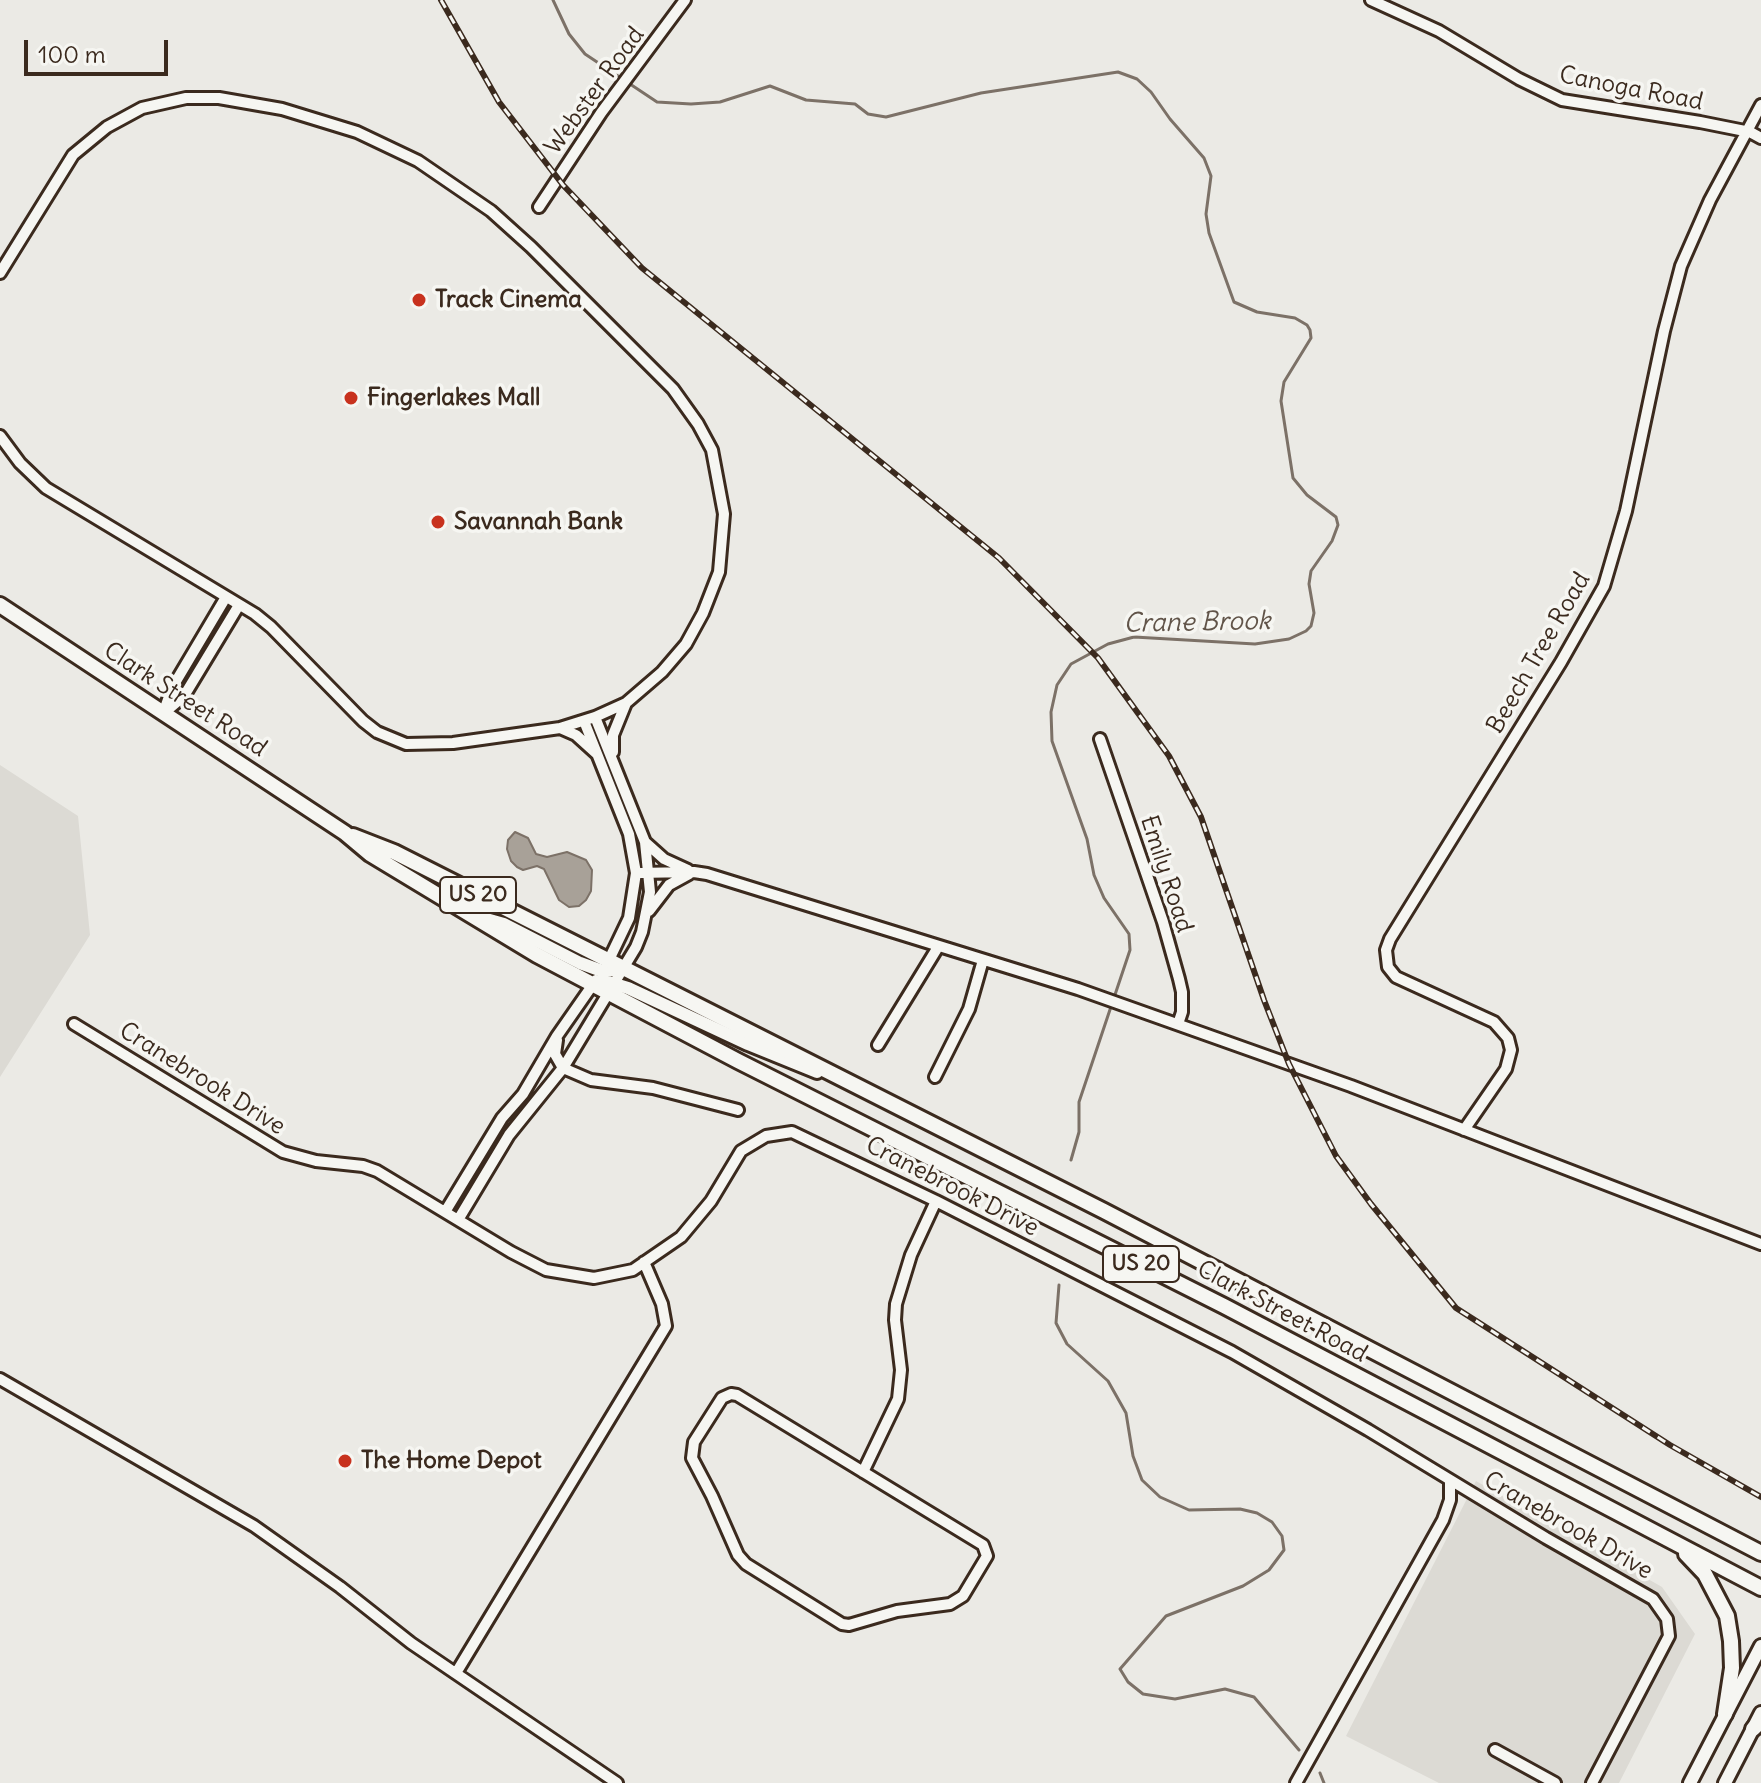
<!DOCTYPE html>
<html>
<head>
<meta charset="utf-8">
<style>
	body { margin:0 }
	#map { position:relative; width:1761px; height:1783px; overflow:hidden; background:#ebeae5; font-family:Delius,sans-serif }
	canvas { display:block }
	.scale { position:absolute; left:24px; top:40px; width:144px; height:36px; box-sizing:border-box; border:4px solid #3b2a1e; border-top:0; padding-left:10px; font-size:24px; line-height:28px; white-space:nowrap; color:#3b2a1e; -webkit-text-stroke:6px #f6f6f2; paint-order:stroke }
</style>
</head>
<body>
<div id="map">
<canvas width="1761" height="1783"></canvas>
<div class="scale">100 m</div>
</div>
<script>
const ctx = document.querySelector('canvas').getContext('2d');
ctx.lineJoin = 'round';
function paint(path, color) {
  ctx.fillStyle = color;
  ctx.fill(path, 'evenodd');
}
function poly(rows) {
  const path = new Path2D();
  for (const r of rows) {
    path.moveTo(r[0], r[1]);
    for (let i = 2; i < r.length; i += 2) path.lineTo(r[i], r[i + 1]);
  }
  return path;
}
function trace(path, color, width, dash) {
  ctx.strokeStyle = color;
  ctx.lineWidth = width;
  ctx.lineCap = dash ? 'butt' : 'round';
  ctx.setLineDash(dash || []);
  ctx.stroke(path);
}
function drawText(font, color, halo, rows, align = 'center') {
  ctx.font = font + ' Delius,sans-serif';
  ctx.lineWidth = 7;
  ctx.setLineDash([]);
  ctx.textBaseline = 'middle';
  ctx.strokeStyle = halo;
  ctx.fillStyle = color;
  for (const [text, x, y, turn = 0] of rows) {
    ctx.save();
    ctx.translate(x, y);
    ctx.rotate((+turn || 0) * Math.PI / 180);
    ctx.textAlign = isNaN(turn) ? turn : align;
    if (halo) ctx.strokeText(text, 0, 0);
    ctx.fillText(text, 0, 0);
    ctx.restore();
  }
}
paint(poly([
	[0,765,78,816,90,935,0,1077],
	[1476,1481,1662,1587,1695,1634,1619,1783,1439,1783,1346,1736]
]), '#dcdad4');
const water = poly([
	[515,832,528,838,536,854,547,857,567,852,586,860,592,870,591,891,586,900,579,906,569,907,559,900,544,869,537,866,523,870,517,867,511,861,507,849,508,840,515,832]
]);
paint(water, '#a8a198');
trace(water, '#7c7167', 2);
trace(poly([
	[553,0,569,34,585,54,657,102,691,104,720,102,770,86,806,100,855,104,868,114,886,117,981,93,1118,72,1137,79,1151,92,1170,119,1204,158,1211,176,1206,214,1209,233,1234,302,1257,312,1295,318,1307,325,1310,330,1311,338,1284,382,1281,401,1293,478,1307,495,1336,517,1338,525,1332,541,1311,571,1309,584,1314,613,1311,626,1306,631,1289,639,1255,644,1134,637,1108,644,1071,664,1057,685,1051,712,1052,741,1087,839,1094,875,1104,898,1129,934,1130,950,1079,1102,1079,1132,1071,1160],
	[1059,1285,1056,1323,1067,1344,1108,1381,1126,1413,1133,1456,1142,1480,1160,1497,1189,1510,1240,1509,1257,1513,1272,1522,1282,1536,1284,1550,1269,1570,1243,1586,1166,1616,1120,1669,1128,1682,1143,1694,1175,1699,1225,1689,1254,1697,1299,1750],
	[1320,1773,1324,1783]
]), '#7c7167', 3);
const minor = poly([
	[1371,0,1439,31,1519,79,1562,100,1700,122,1750,132,1761,138],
	[539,207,601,113,685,0],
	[0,273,73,155,107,127,142,108,186,98,219,98,282,109,357,132,418,161,491,211,531,247,673,389,698,424,712,450,724,514,719,572,703,613,686,644,662,672,626,703,595,717,560,728,453,743,406,744,377,732,363,721,271,627,255,614,46,488,20,463,0,436],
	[164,711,172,688,226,597],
	[164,713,184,696,239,605],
	[584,721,629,834,636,873,629,918,607,964],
	[560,728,576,735,597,754],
	[1100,739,1163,922,1179,979,1182,992,1182,1012,1178,1024],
	[613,752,613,735,626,703],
	[645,842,664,859,688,870],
	[636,873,694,872,707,874,1078,989,1351,1086,1761,1244],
	[649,911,669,885,689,874],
	[74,1024,283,1152,316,1161,363,1166,377,1171,511,1252,546,1270,594,1278,633,1270,681,1237,711,1201,741,1151,766,1136,792,1132,936,1201,1232,1352,1368,1430,1546,1538,1653,1599,1667,1619,1669,1636,1592,1783],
	[557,1040,555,1054,563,1068],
	[878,1045,938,947],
	[563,1068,591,1080,653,1088,738,1110],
	[935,1077,969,1009,983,960],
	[1464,1130,1506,1069,1511,1050,1508,1038,1494,1022,1396,977,1388,967,1386,950,1390,939,1561,662,1604,586,1626,511,1664,331,1681,266,1710,200,1761,105],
	[445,1212,502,1118,523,1094,557,1036,596,980],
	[458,1220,509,1135,563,1068,636,947,642,932,650,892,645,842,595,717],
	[0,1379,254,1526,340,1587,411,1643,617,1783],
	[731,1394,737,1395,983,1545,987,1556,963,1596,950,1604,897,1611,849,1625,842,1624,746,1564,738,1555,712,1496,692,1458,694,1442,722,1398,731,1394],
	[863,1472,898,1399,901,1370,895,1320,896,1304,911,1255,936,1201],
	[456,1673,666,1326,662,1304,644,1262],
	[1495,1750,1555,1783],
	[1296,1783,1443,1520,1450,1500,1450,1480]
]);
const major = poly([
	[479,917,504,924,580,963,602,971,623,969],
	[592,985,605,981,628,988,748,1044,817,1072],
	[1690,1783,1761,1646],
	[1725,1783,1761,1713]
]);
const highway = poly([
	[0,605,345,833,370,854,537,955,738,1061,1224,1306,1761,1588],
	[353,836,394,852,1104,1211,1761,1553],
	[1686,1554,1705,1574,1727,1616,1731,1641,1732,1668,1725,1714],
	[1753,1729,1761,1721]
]);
trace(minor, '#3b2a1e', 16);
trace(major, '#3b2a1e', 18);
trace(highway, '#3b2a1e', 20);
trace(minor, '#f6f6f2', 10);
trace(major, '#f6f6f2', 12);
trace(highway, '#f6f6f2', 14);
const rail = poly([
	[441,0,499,102,563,185,642,268,999,558,1098,658,1169,756,1201,817,1264,1000,1289,1064,1336,1156,1371,1204,1456,1308,1670,1445,1761,1497]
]);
trace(rail, '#3b2a1e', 6);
trace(rail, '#f6f6f2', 3, [9]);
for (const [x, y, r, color] of [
	[419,300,8,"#c8321e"],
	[351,398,8,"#c8321e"],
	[438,522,8,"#c8321e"],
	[345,1461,8,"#c8321e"]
]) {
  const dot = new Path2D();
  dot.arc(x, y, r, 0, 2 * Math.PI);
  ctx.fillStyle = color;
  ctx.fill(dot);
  trace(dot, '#f6f6f2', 3);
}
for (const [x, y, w] of [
	[478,895,76],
	[1141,1264,76]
]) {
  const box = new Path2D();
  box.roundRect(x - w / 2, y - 18, w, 36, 6);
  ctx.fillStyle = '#f6f6f2';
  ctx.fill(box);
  trace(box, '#3b2a1e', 2);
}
drawText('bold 22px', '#3b2a1e', null, [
	["US 20",478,895],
	["US 20",1141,1264]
]);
drawText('24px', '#3b2a1e', '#f6f6f2', [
	["Canoga Road",1631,89,11],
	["Webster Road",595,91,-54],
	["Beech Tree Road",1539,653,-60],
	["Clark Street Road",185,700,33],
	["Emily Road",1166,874,72],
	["Cranebrook Drive",202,1079,32],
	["Cranebrook Drive",952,1187,27],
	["Clark Street Road",1282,1312,28],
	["Cranebrook Drive",1568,1526,30]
]);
drawText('bold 24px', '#3b2a1e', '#f6f6f2', [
	["Track Cinema",435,300],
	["Fingerlakes Mall",367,398],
	["Savannah Bank",454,522],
	["The Home Depot",361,1461]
], 'left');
drawText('italic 26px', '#615449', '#f6f6f2', [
	["Crane Brook",1197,623,-1]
]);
</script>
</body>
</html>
